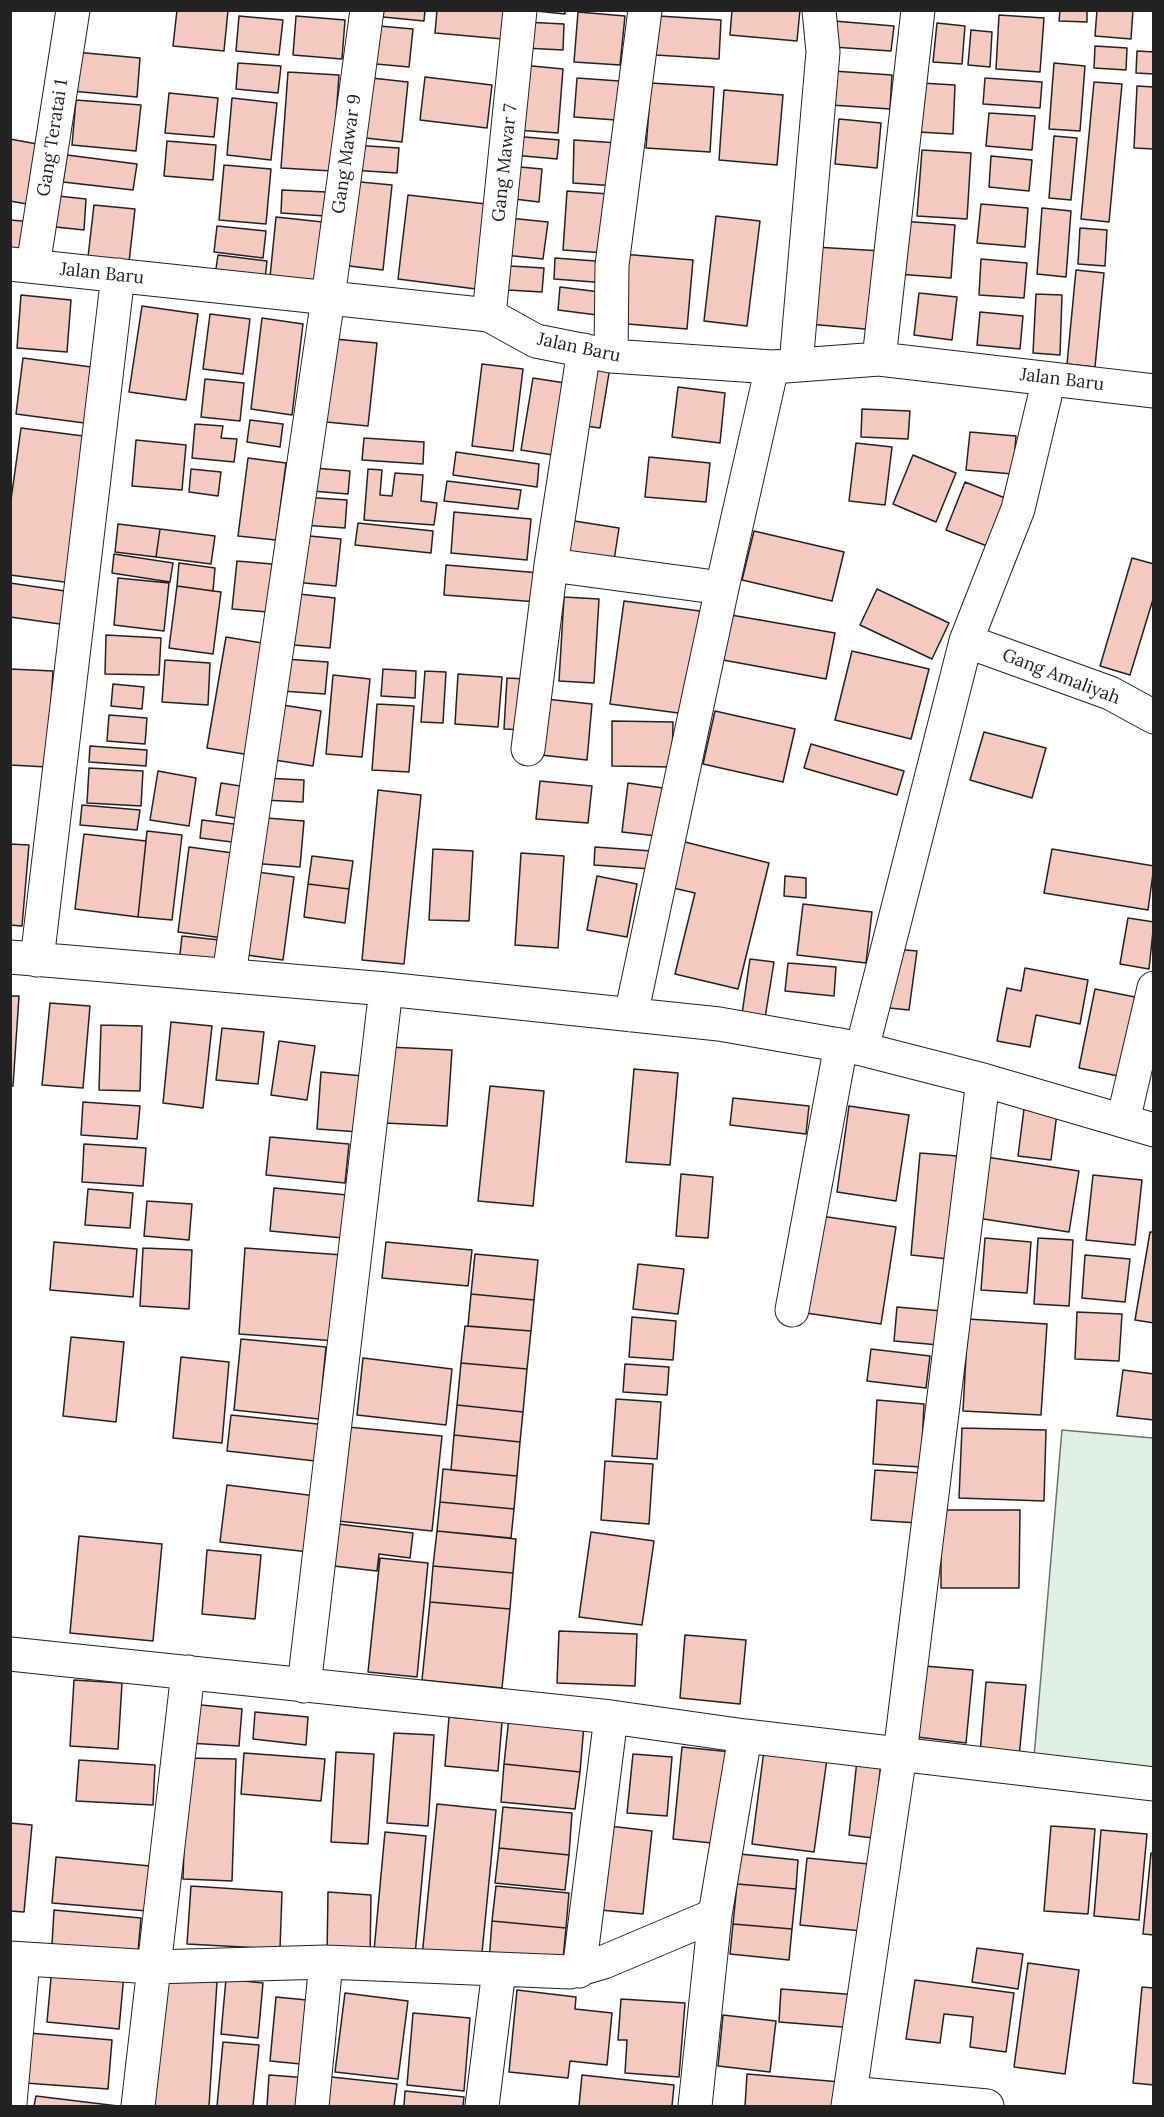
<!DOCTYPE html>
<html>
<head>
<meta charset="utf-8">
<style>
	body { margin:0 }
	#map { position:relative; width:1164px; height:2117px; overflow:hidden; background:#fff; font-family:Lora,serif }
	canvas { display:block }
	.frame { position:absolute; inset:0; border:12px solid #222; pointer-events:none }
</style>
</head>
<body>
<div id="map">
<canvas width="1164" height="2117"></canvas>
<div class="frame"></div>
</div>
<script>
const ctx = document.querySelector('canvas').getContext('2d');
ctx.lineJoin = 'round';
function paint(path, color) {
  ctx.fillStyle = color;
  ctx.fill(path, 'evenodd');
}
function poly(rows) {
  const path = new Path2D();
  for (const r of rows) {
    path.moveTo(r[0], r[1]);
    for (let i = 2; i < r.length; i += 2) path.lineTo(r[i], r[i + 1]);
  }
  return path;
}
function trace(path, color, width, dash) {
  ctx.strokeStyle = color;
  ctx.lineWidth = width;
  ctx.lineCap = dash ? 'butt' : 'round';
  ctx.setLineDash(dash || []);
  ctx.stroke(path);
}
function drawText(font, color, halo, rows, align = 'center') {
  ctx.font = font + ' Lora,serif';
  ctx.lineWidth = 4.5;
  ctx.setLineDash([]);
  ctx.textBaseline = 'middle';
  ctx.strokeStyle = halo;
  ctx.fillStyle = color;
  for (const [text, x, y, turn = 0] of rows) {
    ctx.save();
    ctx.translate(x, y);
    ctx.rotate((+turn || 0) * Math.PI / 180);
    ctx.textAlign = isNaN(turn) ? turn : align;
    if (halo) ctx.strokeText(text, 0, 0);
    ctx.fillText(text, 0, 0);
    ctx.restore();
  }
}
const green = poly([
	[1062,1430,1153,1438,1153,1780,1033,1769,1062,1430]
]);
paint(green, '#e0efe3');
trace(green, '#6f6f6f', 1.5);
const building = poly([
	[177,10,228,10,224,51,173,46,177,10],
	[384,10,425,10,424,21,383,17,384,10],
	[437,10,506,10,503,39,435,33,437,10],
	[526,10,565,10,565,14,526,10],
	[732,10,800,10,797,41,730,35,732,10],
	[1060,10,1087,10,1087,22,1059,21,1060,10],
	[1097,10,1133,10,1131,39,1095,36,1097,10],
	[578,12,625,16,620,65,574,62,578,12],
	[999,15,1044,18,1040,72,996,69,999,15],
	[239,16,283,20,279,55,236,51,239,16],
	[296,16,345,20,342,59,293,55,296,16],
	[659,16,721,20,719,59,656,55,659,16],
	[834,21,894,26,891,51,833,47,834,21],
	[525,22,564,24,563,50,524,48,525,22],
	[937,23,965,26,962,64,933,62,937,23],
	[368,25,413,29,409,67,365,63,368,25],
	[971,30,992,32,990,67,968,65,971,30],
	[1095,46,1127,48,1126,70,1094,68,1095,46],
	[1137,51,1154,52,1154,74,1136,73,1137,51],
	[75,52,140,58,137,97,71,91,75,52],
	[238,63,281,66,278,93,236,89,238,63],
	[1054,63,1085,66,1080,131,1049,129,1054,63],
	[522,65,563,69,558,133,516,130,522,65],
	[833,71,892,75,890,109,831,105,833,71],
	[288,72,339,75,332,171,281,168,288,72],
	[363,77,408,82,402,142,356,137,363,77],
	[425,77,492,85,487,128,420,120,425,77],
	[577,78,619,81,616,120,574,117,577,78],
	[985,78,1042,82,1040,108,983,104,985,78],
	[1094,82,1122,84,1109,222,1081,219,1094,82],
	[651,83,714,87,710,152,646,148,651,83],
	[921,83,955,85,953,134,918,132,921,83],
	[1137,86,1154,87,1154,149,1134,148,1137,86],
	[724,90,783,95,777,165,719,160,724,90],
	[169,93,218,98,214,137,165,133,169,93],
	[232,98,277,103,271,160,227,155,232,98],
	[76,100,141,105,136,151,72,145,76,100],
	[989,113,1035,116,1032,150,986,146,989,113],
	[839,119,881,123,877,168,835,164,839,119],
	[514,136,559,140,557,159,513,155,514,136],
	[1054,136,1077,138,1071,200,1049,198,1054,136],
	[10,139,37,144,27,204,10,201,10,139],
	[574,140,618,143,616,186,573,183,574,140],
	[167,141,216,145,213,180,164,176,167,141],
	[353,145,399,148,397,173,351,170,353,145],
	[922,150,971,153,967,219,917,216,922,150],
	[67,155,137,164,133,190,63,182,67,155],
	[991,156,1032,160,1029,191,989,187,991,156],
	[224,165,271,169,266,224,219,220,224,165],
	[509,166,542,169,539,202,506,198,509,166],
	[350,181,392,185,383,270,341,265,350,181],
	[282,190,327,192,325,216,281,213,282,190],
	[567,191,609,194,605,253,563,250,567,191],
	[49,195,86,199,84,230,46,226,49,195],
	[408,195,486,204,476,289,398,279,408,195],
	[981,204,1028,208,1025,247,977,243,981,204],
	[94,205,135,209,129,262,88,257,94,205],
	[1042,208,1071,211,1066,277,1037,274,1042,208],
	[716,216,760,221,747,326,704,321,716,216],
	[276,217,332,223,325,292,269,287,276,217],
	[509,218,548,222,543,259,504,255,509,218],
	[10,220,33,222,31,252,10,250,10,220],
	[901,221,955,225,951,278,897,274,901,221],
	[217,226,266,231,263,258,214,252,217,226],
	[1080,228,1107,230,1105,266,1078,264,1080,228],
	[815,247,882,251,876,330,809,324,815,247],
	[622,254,693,260,687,329,616,323,622,254],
	[218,255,267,261,264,288,214,282,218,255],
	[555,258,609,262,607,283,554,279,555,258],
	[981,259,1027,263,1024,298,979,295,981,259],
	[510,266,544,268,542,292,508,290,510,266],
	[1076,270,1104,273,1095,367,1067,364,1076,270],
	[560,287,608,293,605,316,558,310,560,287],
	[919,293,957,297,952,340,914,335,919,293],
	[1036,294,1062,295,1060,355,1033,353,1036,294],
	[21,295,71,300,67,352,17,348,21,295],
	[142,306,198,314,186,400,129,392,142,306],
	[980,312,1023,316,1020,349,977,345,980,312],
	[210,314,250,319,243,374,203,369,210,314],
	[262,318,303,324,292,415,251,409,262,318],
	[335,339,377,343,368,426,326,422,335,339],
	[589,357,611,361,600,428,578,425,589,357],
	[23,358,99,368,92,424,16,414,23,358],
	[482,364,523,369,513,451,472,446,482,364],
	[533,378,565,383,553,455,521,450,533,378],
	[205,379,244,383,240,421,201,417,205,379],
	[678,387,725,393,720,443,672,437,678,387],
	[862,409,910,411,908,439,861,437,862,409],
	[250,420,283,424,280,447,247,442,250,420],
	[195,424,223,426,221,438,237,439,234,462,192,458,195,424],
	[21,428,91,437,72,583,10,575,10,507,21,428],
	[970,432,1016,436,1013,474,966,470,970,432],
	[364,438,424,442,423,464,362,460,364,438],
	[136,440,186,445,182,490,132,486,136,440],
	[856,443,892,447,885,505,849,501,856,443],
	[456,452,539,464,537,487,453,475,456,452],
	[913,455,956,473,936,522,893,504,913,455],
	[649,457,710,463,706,502,645,497,649,457],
	[248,458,286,463,276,540,238,536,248,458],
	[314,468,350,471,348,494,312,491,314,468],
	[191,469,221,472,218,496,189,492,191,469],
	[368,469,382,470,380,495,392,496,395,473,423,475,421,501,437,503,434,525,364,520,368,469],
	[447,481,521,490,518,509,444,501,447,481],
	[965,482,1005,498,987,546,946,530,965,482],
	[304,497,347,500,345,528,302,525,304,497],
	[454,512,531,519,527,560,451,553,454,512],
	[568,520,619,528,613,567,562,558,568,520],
	[358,523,433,531,431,553,355,545,358,523],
	[118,524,160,529,156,557,115,552,118,524],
	[160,529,215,536,211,564,156,557,160,529],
	[754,531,844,552,832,601,742,580,754,531],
	[299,535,341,539,336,586,294,582,299,535],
	[114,554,173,563,170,582,112,573,114,554],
	[1132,558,1154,564,1154,596,1130,675,1100,666,1132,558],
	[237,561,272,564,268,612,232,609,237,561],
	[179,563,215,568,213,591,177,586,179,563],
	[446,565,540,573,538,602,444,595,446,565],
	[118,578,169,583,164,631,114,625,118,578],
	[10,583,72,592,67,625,10,617,10,583],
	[177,586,221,592,213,654,169,648,177,586],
	[877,589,949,623,932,659,860,625,877,589],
	[299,594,335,598,330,648,294,645,299,594],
	[564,597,599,599,594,683,559,681,564,597],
	[624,601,700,611,686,714,610,704,624,601],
	[731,615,835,633,826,679,723,660,731,615],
	[106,635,161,638,159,675,105,674,106,635],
	[226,637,268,644,250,755,207,748,226,637],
	[852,651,929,669,911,739,835,720,852,651],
	[285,659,328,662,325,694,282,691,285,659],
	[165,660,210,663,208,705,162,702,165,660],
	[10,669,53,671,47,767,10,765,10,669],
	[383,669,416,671,415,698,381,696,383,669],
	[425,671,446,672,443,723,421,722,425,671],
	[458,674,502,677,498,727,455,724,458,674],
	[333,675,370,679,362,757,326,754,333,675],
	[507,678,527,679,525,730,504,729,507,678],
	[113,684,144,687,142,709,111,706,113,684],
	[546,699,592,704,587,760,541,755,546,699],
	[276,704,321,711,313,766,268,759,276,704],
	[377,704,414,706,409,772,372,770,377,704],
	[715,711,795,729,783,782,703,764,715,711],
	[109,715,147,718,145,744,107,741,109,715],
	[612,721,673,722,672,767,612,766,612,721],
	[984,732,1046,748,1032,798,970,780,984,732],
	[811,744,904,771,897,795,804,768,811,744],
	[90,746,147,750,146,766,89,762,90,746],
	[89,768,143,771,141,806,87,803,89,768],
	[158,771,196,778,189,826,150,820,158,771],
	[264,778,304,780,303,802,263,800,264,778],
	[540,781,592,786,588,823,536,819,540,781],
	[221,783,247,787,242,819,216,815,221,783],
	[628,783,663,788,657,836,622,832,628,783],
	[378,790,421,795,404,964,362,960,378,790],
	[82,805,140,810,137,830,80,825,82,805],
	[254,817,304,821,300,867,251,863,254,817],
	[202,820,234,824,232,842,200,838,202,820],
	[147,831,182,835,172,920,138,917,147,831],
	[84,834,146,841,138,917,75,909,84,834],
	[681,841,769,863,738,989,675,974,695,893,669,887,681,841],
	[10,844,29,845,22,926,10,925,10,844],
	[189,847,233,853,223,938,178,932,189,847],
	[595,847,652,851,651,869,594,865,595,847],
	[433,849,473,851,469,921,429,920,433,849],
	[1052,849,1154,866,1148,910,1044,893,1052,849],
	[521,853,564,856,558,948,515,945,521,853],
	[312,856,353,861,349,889,308,884,312,856],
	[250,871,294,877,283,960,239,954,250,871],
	[597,876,637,884,627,937,587,930,597,876],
	[785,876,806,878,806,898,784,896,785,876],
	[308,884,349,889,345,923,304,917,308,884],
	[803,904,872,912,866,963,797,955,803,904],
	[1128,918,1154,922,1149,969,1120,964,1128,918],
	[182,936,229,941,226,968,179,963,182,936],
	[895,949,917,951,909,1010,889,1008,895,949],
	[750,959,774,962,765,1018,742,1014,750,959],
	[788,963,836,967,834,996,785,991,788,963],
	[1025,968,1088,980,1080,1024,1036,1015,1030,1047,997,1041,1007,988,1021,991,1025,968],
	[1095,989,1135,997,1118,1076,1079,1068,1095,989],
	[10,996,19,996,13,1086,10,1086,10,996],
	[50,1003,90,1006,83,1088,42,1085,50,1003],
	[171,1022,212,1026,203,1108,163,1103,171,1022],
	[101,1025,142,1026,140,1091,99,1090,101,1025],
	[222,1028,264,1032,258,1084,216,1080,222,1028],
	[279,1041,315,1046,307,1100,271,1095,279,1041],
	[388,1047,452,1050,447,1126,384,1123,388,1047],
	[634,1069,678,1073,670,1165,626,1162,634,1069],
	[321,1072,363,1076,359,1132,317,1129,321,1072],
	[490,1086,544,1091,533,1206,478,1201,490,1086],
	[733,1098,809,1106,806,1134,730,1125,733,1098],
	[83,1102,140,1106,137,1139,81,1135,83,1102],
	[849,1106,909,1115,896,1201,837,1192,849,1106],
	[1024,1109,1057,1113,1051,1160,1018,1156,1024,1109],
	[270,1137,349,1144,345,1183,266,1175,270,1137],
	[84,1144,146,1148,143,1186,82,1182,84,1144],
	[920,1153,958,1156,949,1259,911,1255,920,1153],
	[986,1157,1079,1171,1069,1232,977,1218,986,1157],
	[681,1174,713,1177,708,1238,676,1236,681,1174],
	[1093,1175,1142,1180,1135,1245,1086,1240,1093,1175],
	[274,1188,347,1195,343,1238,270,1231,274,1188],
	[88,1189,133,1193,130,1228,85,1225,88,1189],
	[147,1201,192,1204,189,1240,144,1236,147,1201],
	[814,1215,896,1227,881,1324,799,1312,814,1215],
	[1150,1232,1154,1232,1154,1323,1135,1320,1150,1232],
	[985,1238,1031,1242,1027,1293,981,1290,985,1238],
	[1038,1238,1073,1240,1069,1306,1034,1304,1038,1238],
	[54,1242,137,1249,133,1297,50,1290,54,1242],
	[386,1242,472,1250,468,1286,382,1278,386,1242],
	[143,1248,192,1250,189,1309,140,1306,143,1248],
	[245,1248,343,1255,336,1341,239,1334,245,1248],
	[475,1254,538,1260,534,1300,471,1294,475,1254],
	[1085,1255,1130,1259,1125,1302,1082,1298,1085,1255],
	[638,1264,684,1269,678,1314,633,1309,638,1264],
	[471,1294,534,1300,531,1331,468,1326,471,1294],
	[897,1307,942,1311,939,1345,894,1341,897,1307],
	[1077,1312,1122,1314,1119,1361,1075,1359,1077,1312],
	[632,1317,676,1321,673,1360,629,1357,632,1317],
	[968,1319,1047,1324,1041,1415,963,1411,968,1319],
	[465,1326,531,1331,527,1369,461,1363,465,1326],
	[71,1337,124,1342,116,1422,63,1416,71,1337],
	[241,1339,326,1347,319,1419,234,1410,241,1339],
	[871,1349,930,1356,926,1388,867,1381,871,1349],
	[181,1357,229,1362,222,1443,173,1438,181,1357],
	[363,1358,452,1369,446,1425,357,1415,363,1358],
	[461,1363,527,1369,523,1412,457,1405,461,1363],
	[625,1364,669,1367,667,1395,623,1392,625,1364],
	[1123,1370,1154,1374,1154,1420,1117,1416,1123,1370],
	[616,1399,661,1402,657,1459,612,1456,616,1399],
	[877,1400,924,1404,921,1467,873,1464,877,1400],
	[457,1405,523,1412,520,1442,454,1435,457,1405],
	[231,1415,327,1425,324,1462,227,1451,231,1415],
	[348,1427,442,1436,432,1531,338,1521,348,1427],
	[962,1428,1046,1430,1044,1501,959,1498,962,1428],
	[454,1435,520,1442,517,1476,451,1470,454,1435],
	[605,1461,653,1464,649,1524,601,1520,605,1461],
	[443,1469,517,1476,514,1509,440,1502,443,1469],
	[875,1470,922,1473,918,1523,871,1520,875,1470],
	[227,1485,316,1496,309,1552,220,1542,227,1485],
	[440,1502,514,1509,511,1538,437,1531,440,1502],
	[941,1510,1020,1510,1019,1588,941,1588,941,1510],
	[330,1523,413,1533,410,1558,379,1554,377,1571,325,1565,330,1523],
	[437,1531,516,1539,513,1573,433,1566,437,1531],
	[591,1532,654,1541,642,1625,579,1617,591,1532],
	[79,1536,162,1544,153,1641,70,1633,79,1536],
	[207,1550,261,1555,255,1619,202,1614,207,1550],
	[380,1558,428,1563,417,1677,368,1672,380,1558],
	[433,1566,513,1573,510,1609,430,1602,433,1566],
	[430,1602,510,1609,502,1688,422,1680,430,1602],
	[559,1631,637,1634,635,1686,557,1683,559,1631],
	[685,1635,746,1640,740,1704,680,1698,685,1635],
	[924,1666,973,1670,966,1743,917,1737,924,1666],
	[74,1680,122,1683,118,1749,70,1746,74,1680],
	[986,1682,1026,1685,1019,1757,980,1753,986,1682],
	[191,1704,242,1709,239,1746,187,1743,191,1704],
	[255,1712,308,1717,306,1745,253,1739,255,1712],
	[449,1717,502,1722,498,1771,445,1766,449,1717],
	[509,1717,584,1725,580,1772,504,1764,509,1717],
	[394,1733,434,1735,428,1826,387,1823,394,1733],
	[682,1747,731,1752,722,1844,673,1839,682,1747],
	[764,1750,827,1759,814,1852,752,1844,764,1750],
	[336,1752,374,1754,368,1844,331,1842,336,1752],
	[244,1753,325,1759,321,1801,241,1794,244,1753],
	[633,1754,672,1757,667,1816,627,1813,633,1754],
	[187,1758,236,1759,232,1881,183,1879,187,1758],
	[79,1760,155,1765,153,1805,76,1801,79,1760],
	[857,1760,881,1762,873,1838,849,1835,857,1760],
	[504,1764,580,1772,575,1809,501,1802,504,1764],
	[437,1804,496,1810,481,1963,422,1957,437,1804],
	[503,1807,572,1813,569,1855,499,1848,503,1807],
	[10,1823,32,1825,24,1912,10,1911,10,1823],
	[609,1826,652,1831,643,1914,600,1910,609,1826],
	[1051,1826,1095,1829,1088,1914,1044,1911,1051,1826],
	[1101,1830,1147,1834,1139,1920,1094,1916,1101,1830],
	[385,1832,426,1836,415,1955,374,1951,385,1832],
	[499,1848,569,1855,565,1890,495,1883,499,1848],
	[1151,1853,1154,1854,1154,1935,1143,1934,1151,1853],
	[740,1854,798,1860,796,1889,737,1884,740,1854],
	[56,1857,150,1866,147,1911,52,1903,56,1857],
	[807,1858,879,1865,872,1932,800,1925,807,1858],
	[737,1884,796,1889,792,1929,733,1924,737,1884],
	[191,1886,282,1892,280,1949,187,1944,191,1886],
	[496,1886,569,1893,566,1928,492,1921,496,1886],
	[328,1892,371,1895,370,1958,327,1955,328,1892],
	[54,1910,141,1918,138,1952,52,1945,54,1910],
	[492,1921,566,1928,562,1969,489,1962,492,1921],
	[733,1924,792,1929,789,1960,730,1954,733,1924],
	[977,1948,1023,1954,1018,1989,972,1982,977,1948],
	[1028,1963,1079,1970,1065,2074,1014,2067,1028,1963],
	[52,1967,124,1974,119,2029,47,2022,52,1967],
	[161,1979,217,1982,209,2106,154,2106,161,1979],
	[226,1979,263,1983,258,2038,221,2034,226,1979],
	[915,1980,1014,1993,1006,2052,970,2047,973,2017,944,2014,940,2043,906,2039,915,1980],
	[1142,1987,1154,1988,1154,2085,1133,2083,1142,1987],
	[781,1989,858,1995,855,2028,779,2022,781,1989],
	[517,1990,576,1997,575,2009,612,2013,607,2065,570,2061,568,2078,509,2072,517,1990],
	[345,1993,408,2001,398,2079,335,2072,345,1993],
	[276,1997,317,2001,311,2065,270,2061,276,1997],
	[621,1999,685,2003,679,2077,625,2073,627,2040,618,2040,621,1999],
	[413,2013,470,2018,464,2091,407,2085,413,2013],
	[723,2015,776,2021,770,2072,718,2066,723,2015],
	[29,2033,112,2040,108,2089,25,2083,29,2033],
	[223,2042,259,2045,253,2106,217,2106,223,2042],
	[747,2074,841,2082,839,2106,745,2106,747,2074],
	[269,2075,309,2078,305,2106,267,2106,269,2075],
	[582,2075,674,2085,672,2106,579,2106,582,2075],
	[322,2076,397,2084,394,2106,319,2106,322,2076],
	[405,2091,464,2097,463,2106,404,2106,405,2091],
	[36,2096,118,2106,34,2106,36,2096]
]);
paint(building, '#f3c9c0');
trace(building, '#222', 1.5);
const minor = poly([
	[10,264,489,315,536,341,611,356,772,367,879,359,1154,391],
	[33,266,73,10],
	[489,315,520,10],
	[611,356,612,265,645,10],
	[879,359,918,10],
	[796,365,823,52,819,10],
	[551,565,722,588],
	[966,641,1110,693,1154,717],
	[528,749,551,565,584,350],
	[10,957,386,989,719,1024,862,1049,983,1080,1154,1130],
	[37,960,118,275],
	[229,975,328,298,367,10],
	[631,1015,722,588,772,367],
	[862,1049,966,641,1018,509,1049,379],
	[1123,1121,1154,988],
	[792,1310,841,1045],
	[10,1654,611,1717,745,1736,1154,1784],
	[304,1686,386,989],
	[10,1958,153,1967,326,1962,570,1972,604,1962,715,1915],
	[579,1971,611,1717],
	[850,2093,987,2106],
	[10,2103,23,1960],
	[138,2106,188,1672],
	[312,2106,326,1962],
	[482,2106,499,1970],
	[695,2106,715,1915,745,1736],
	[848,2106,900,1754,983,1080]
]);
trace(minor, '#222', 35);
trace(minor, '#fff', 33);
drawText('18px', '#222', '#fff', [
	["Gang Teratai 1",53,138,-81],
	["Gang Mawar 9",347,154,-82],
	["Gang Mawar 7",505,163,-84],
	["Jalan Baru",102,274,6],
	["Jalan Baru",579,348,12],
	["Jalan Baru",1062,380,7],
	["Gang Amaliyah",1061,677,21]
]);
</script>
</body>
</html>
